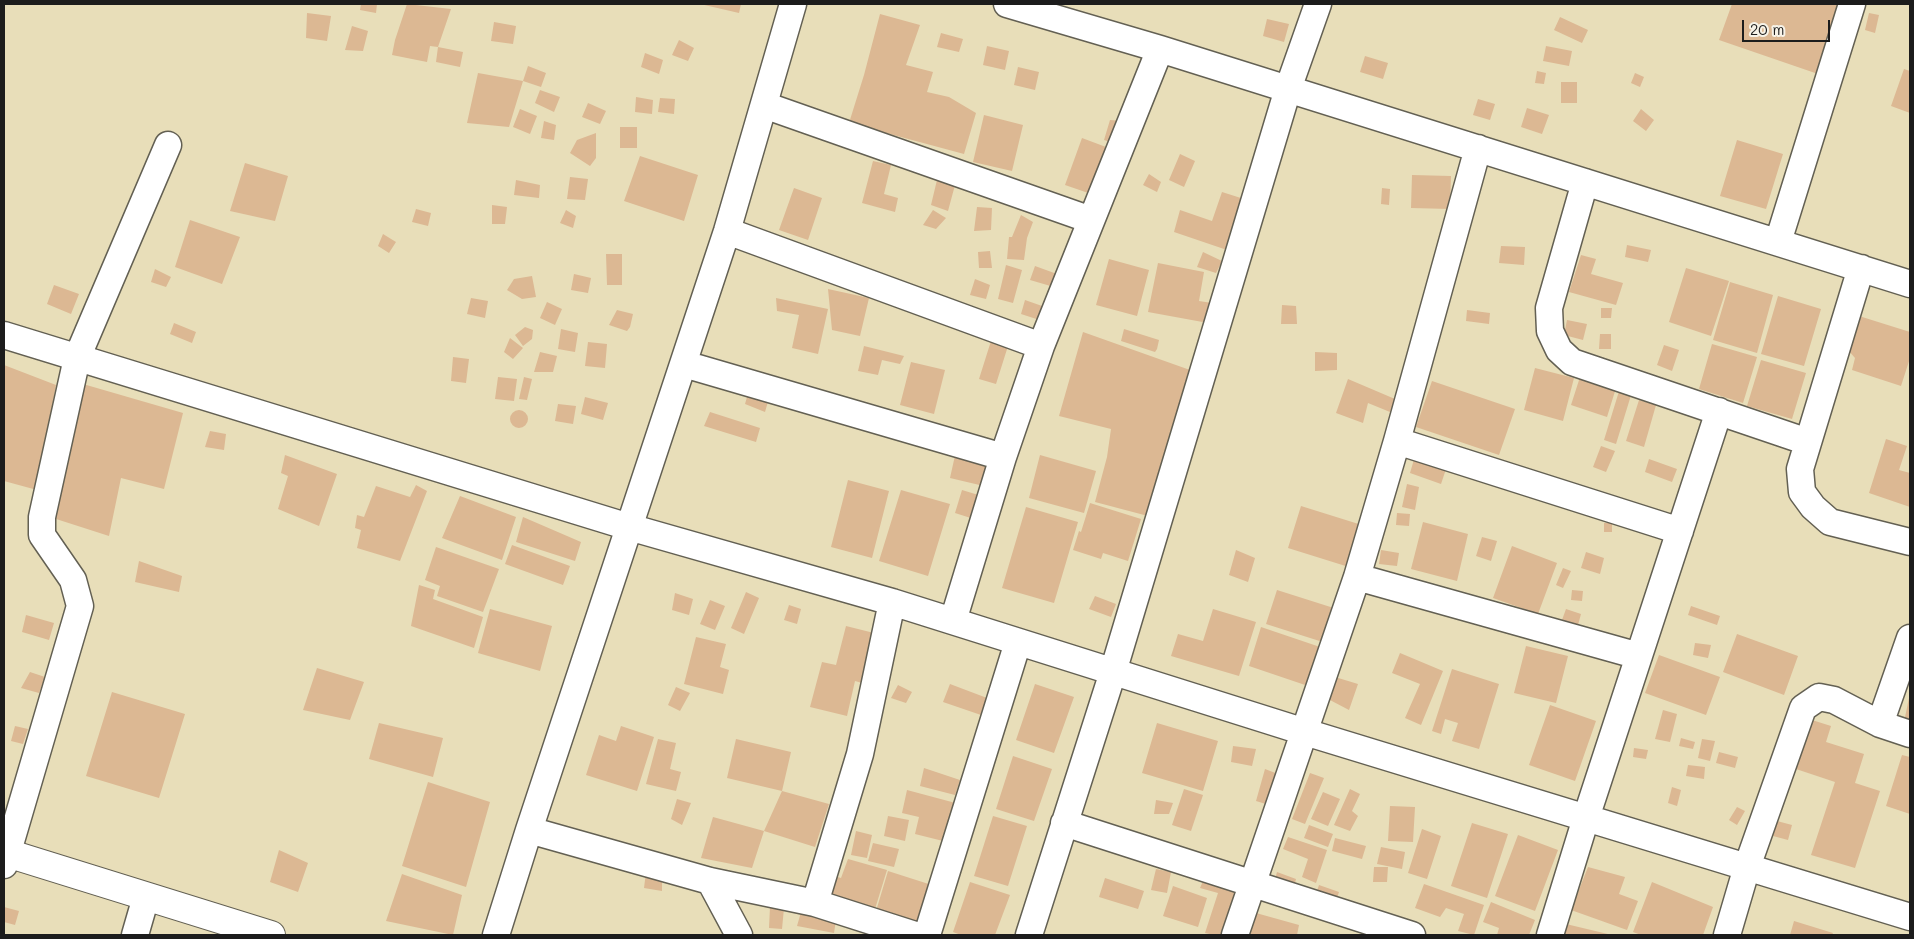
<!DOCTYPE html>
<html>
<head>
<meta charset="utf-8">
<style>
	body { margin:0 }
	#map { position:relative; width:1914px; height:939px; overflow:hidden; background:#e8deb9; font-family:Mali,sans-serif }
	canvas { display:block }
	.frame { position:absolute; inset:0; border:5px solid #1c1c1c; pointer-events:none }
	.scale { position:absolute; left:1742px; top:20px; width:88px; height:22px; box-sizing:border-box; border:2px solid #1c1c1c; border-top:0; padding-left:6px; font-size:15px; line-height:18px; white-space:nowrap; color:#1c1c1c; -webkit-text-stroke:4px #f7f3e8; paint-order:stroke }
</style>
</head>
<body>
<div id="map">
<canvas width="1914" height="939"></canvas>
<div class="frame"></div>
<div class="scale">20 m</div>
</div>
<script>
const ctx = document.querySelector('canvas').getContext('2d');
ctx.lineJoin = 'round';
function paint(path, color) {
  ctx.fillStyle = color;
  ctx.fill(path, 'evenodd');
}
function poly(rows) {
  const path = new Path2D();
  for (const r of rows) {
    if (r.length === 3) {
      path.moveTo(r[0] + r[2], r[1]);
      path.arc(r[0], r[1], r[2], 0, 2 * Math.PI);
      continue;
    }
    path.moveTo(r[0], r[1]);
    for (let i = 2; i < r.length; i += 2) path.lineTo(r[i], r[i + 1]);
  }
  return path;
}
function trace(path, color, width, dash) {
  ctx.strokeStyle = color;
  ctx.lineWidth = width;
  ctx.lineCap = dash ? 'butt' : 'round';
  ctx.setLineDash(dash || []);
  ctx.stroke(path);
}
paint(poly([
	[361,4,377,4,376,13,360,10],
	[407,4,451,9,438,47,430,46,427,62,392,55,395,40],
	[700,4,741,4,739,13],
	[1732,4,1842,4,1818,74,1719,40],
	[307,13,331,16,327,41,306,38],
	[1869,13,1879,15,1875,33,1865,30],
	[880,14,920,25,906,65,933,72,927,92,949,97,976,113,964,154,849,123,864,75],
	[1560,17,1588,30,1582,43,1554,30],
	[1267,19,1289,24,1284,42,1263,36],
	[494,22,516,26,513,44,491,41],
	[352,26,368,31,363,51,345,50],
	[941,33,963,39,959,52,937,47],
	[679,40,694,48,688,61,672,55],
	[987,46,1009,51,1005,70,983,65],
	[1546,46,1572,51,1569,66,1543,61],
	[438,47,463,52,460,67,436,62],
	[645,53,663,60,659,74,641,67],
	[1365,56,1388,63,1383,79,1360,72],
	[528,66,546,73,541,87,523,81],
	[1018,67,1039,72,1035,90,1014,85],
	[1904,69,1910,71,1910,113,1891,106],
	[1537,71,1546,73,1544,84,1535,83],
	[478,73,523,81,509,127,467,123],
	[1635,73,1644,77,1640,87,1631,83],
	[1561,82,1577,82,1577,103,1561,103],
	[540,90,560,97,554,112,535,103],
	[636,97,653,100,652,114,635,112],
	[660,98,675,99,674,114,658,112],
	[1478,99,1495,104,1490,120,1473,115],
	[588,103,606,111,600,124,582,117],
	[1527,108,1549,115,1542,134,1521,127],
	[520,109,537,116,530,134,513,127],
	[1641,109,1654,120,1646,131,1633,121],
	[984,115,1023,125,1012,171,973,162],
	[1110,120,1123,121,1116,144,1104,140],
	[544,121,556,125,554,140,541,138],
	[620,127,637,127,637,148,620,148],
	[596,133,596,158,590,166,570,153,577,140],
	[1082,138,1114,150,1097,196,1065,185],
	[1737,140,1783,154,1766,209,1720,196],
	[1180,154,1195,161,1184,187,1169,180],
	[640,156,698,175,684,221,624,201],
	[873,161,891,165,884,194,898,198,895,212,862,203],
	[245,163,288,176,275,221,230,211],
	[1149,174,1161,182,1157,192,1143,185],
	[1412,175,1451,176,1450,209,1411,208],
	[570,177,588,179,585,200,567,199],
	[516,180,540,185,539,198,514,195],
	[937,180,955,185,948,211,931,205],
	[794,188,822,198,808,240,779,230],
	[1382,188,1390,189,1389,205,1381,204],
	[1222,192,1244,199,1227,250,1174,232,1180,210,1212,221],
	[492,205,507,207,505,224,492,224],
	[977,207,992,208,991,230,974,231],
	[416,209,431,213,428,226,412,222],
	[566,210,576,216,573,228,560,223],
	[933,210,946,218,936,229,923,225],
	[1021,215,1033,222,1027,238,1024,260,1007,259,1009,237,1012,237],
	[190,220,240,237,222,284,175,267],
	[383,234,396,242,389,253,378,246],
	[1627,245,1651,250,1648,262,1625,257],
	[1501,246,1525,247,1524,265,1499,263],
	[990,251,992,268,979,268,978,252],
	[1203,252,1222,261,1216,273,1197,267],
	[606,254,622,254,622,285,607,285],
	[1581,255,1596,259,1591,274,1623,283,1616,305,1569,292],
	[1109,259,1149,270,1137,316,1096,305],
	[1158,263,1204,272,1199,301,1212,303,1208,323,1148,312],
	[1006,265,1022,270,1013,303,998,299],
	[1035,266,1057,274,1054,287,1030,280],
	[1686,268,1729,281,1711,336,1669,322],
	[155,269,171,277,166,287,151,282],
	[574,274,591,278,588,293,571,290],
	[532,276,536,297,522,299,507,290,514,279],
	[975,279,990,285,986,299,970,295],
	[1730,282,1773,295,1757,353,1713,340],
	[54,285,79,294,71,314,47,304],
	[828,289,869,298,860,336,832,330],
	[1778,296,1821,309,1804,366,1761,354],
	[471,298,488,301,485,318,467,314],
	[776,298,828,309,818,354,792,348,799,315,777,311],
	[1025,300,1062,313,1058,326,1021,314],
	[547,302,562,309,555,325,540,318],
	[1282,305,1296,306,1297,324,1281,324],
	[1601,308,1612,308,1611,318,1601,318],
	[617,310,633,314,630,327,627,331,609,325],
	[1467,310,1490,313,1489,324,1466,321],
	[1859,316,1910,332,1910,358,1901,386,1852,370,1855,358,1848,350],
	[1567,320,1587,324,1583,340,1564,335],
	[174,323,196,332,192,343,170,334],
	[525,327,533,330,532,339,523,346,515,335],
	[561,329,578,333,575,352,558,349],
	[1124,329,1159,340,1157,349,1155,352,1121,341],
	[1083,332,1190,370,1148,516,1095,502,1107,457,1111,429,1059,416],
	[1600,334,1611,334,1611,349,1599,349],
	[510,338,523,348,513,359,504,352],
	[991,341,1008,346,996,384,979,379],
	[588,342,607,344,605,368,585,366],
	[1712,344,1757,357,1743,403,1699,389],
	[1664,345,1679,350,1672,371,1657,365],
	[864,346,904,356,900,364,882,360,878,375,858,371],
	[540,352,557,356,553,372,534,372],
	[1315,352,1337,353,1337,370,1315,371],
	[453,357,469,359,466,383,451,381],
	[1761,360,1806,373,1792,419,1747,406],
	[911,362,945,370,934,414,900,405],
	[4,365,56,385,37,490,4,481],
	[1535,368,1574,378,1563,421,1524,410],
	[498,377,517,379,514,401,495,399],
	[524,377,532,379,527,400,519,399],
	[1580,377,1616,388,1607,417,1571,405],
	[1348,379,1395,399,1390,412,1368,403,1363,423,1336,413],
	[1432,381,1515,409,1499,455,1416,427],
	[83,384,183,413,164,489,121,478,109,536,53,518],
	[1620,388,1632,392,1616,444,1604,440],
	[749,390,769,398,765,412,745,404],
	[585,397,608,403,603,420,581,414],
	[1639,400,1656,405,1644,447,1626,441],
	[558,404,576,406,573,424,555,421],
	[519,419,9],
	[710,412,760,428,756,442,704,426],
	[210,431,226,434,224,450,205,447],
	[1886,439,1907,446,1899,470,1910,473,1910,507,1869,493],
	[1601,446,1615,451,1606,472,1593,467],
	[956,451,995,460,988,487,950,478],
	[285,455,337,474,319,526,278,509,288,476,281,473],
	[1040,455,1096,471,1084,513,1029,498],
	[1415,456,1447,466,1441,484,1410,473],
	[1649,459,1677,469,1672,482,1645,472],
	[848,480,889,491,872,558,831,547],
	[1407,484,1419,487,1415,510,1402,507],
	[416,485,427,491,400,561,357,548,361,530,355,528,357,515,364,517,376,486,410,497],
	[901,490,950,504,928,576,879,561],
	[962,490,985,497,977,520,955,513],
	[460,496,516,517,502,560,442,538],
	[1090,503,1141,519,1128,561,1103,553,1101,559,1073,550,1079,531,1081,532],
	[1301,506,1365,526,1352,568,1288,548],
	[1026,507,1078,522,1054,603,1002,588],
	[1397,513,1410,514,1409,526,1396,525],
	[523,517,581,542,575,561,516,542],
	[1423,522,1468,534,1457,581,1411,569],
	[1604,523,1612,523,1612,532,1604,532],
	[1482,537,1497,541,1491,561,1476,556],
	[512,545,570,566,563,585,505,564],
	[1512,546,1557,563,1538,614,1493,598],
	[436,547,499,569,483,612,437,596,440,586,425,580],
	[1236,550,1255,558,1248,582,1229,575],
	[1381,550,1399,553,1397,566,1379,564],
	[1586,552,1604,558,1600,574,1581,568],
	[139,561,182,576,179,592,135,582],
	[1563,568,1571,571,1563,588,1556,585],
	[419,585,435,590,433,599,483,617,474,648,411,626],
	[1277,590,1340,610,1329,644,1266,624],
	[1572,590,1583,591,1582,601,1571,600],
	[746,592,759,598,744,634,731,628],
	[675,593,693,599,689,615,672,610],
	[1095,596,1116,604,1111,617,1089,609],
	[710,600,725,606,715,630,700,624],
	[789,605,801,609,797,624,784,620],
	[1691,606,1720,616,1717,625,1688,615],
	[490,609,552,626,540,671,478,653],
	[1213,609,1256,622,1239,676,1171,656,1178,634,1203,641],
	[1566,609,1581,614,1578,625,1562,620],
	[26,615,54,623,49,640,22,632],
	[846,626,882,635,869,685,855,681,847,716,810,707,822,662,836,665],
	[1261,627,1323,648,1311,687,1249,666],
	[1737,634,1798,656,1784,695,1723,672],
	[696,637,726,644,720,667,729,670,723,694,684,684],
	[1695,643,1711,645,1708,658,1693,655],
	[1526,646,1568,656,1556,703,1514,693],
	[1400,653,1443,671,1421,725,1405,718,1420,684,1392,673],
	[1659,655,1720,677,1706,715,1645,693],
	[317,668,364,682,350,720,303,710],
	[1452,669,1499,684,1479,749,1452,741,1458,723,1445,719,1441,734,1432,731],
	[30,672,45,677,39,693,21,688],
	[1335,677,1358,684,1349,710,1328,699],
	[950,684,987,698,981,715,943,702],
	[1035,684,1074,697,1054,753,1016,740],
	[898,685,912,692,906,703,891,698],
	[676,687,690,693,680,711,668,705],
	[112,692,185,714,159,798,86,776],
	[1909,698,1910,698,1910,728,1903,727],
	[1550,705,1596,721,1575,781,1529,765],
	[1663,710,1677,714,1670,742,1655,739],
	[1812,720,1831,726,1826,742,1864,754,1855,783,1880,791,1855,868,1811,855,1835,782,1796,769],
	[379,723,443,738,433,777,369,759],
	[1157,723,1218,741,1203,791,1142,773],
	[15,726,28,729,23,744,11,741],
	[621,726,654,737,637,791,586,775,599,735,616,741],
	[1681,738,1695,742,1693,749,1679,746],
	[658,739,676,743,670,769,681,772,676,791,646,784],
	[736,739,791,752,782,791,727,778],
	[1702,739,1715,741,1710,761,1698,758],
	[1233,746,1256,749,1252,766,1231,762],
	[1634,748,1648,750,1646,759,1633,757],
	[1719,752,1738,757,1735,768,1716,763],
	[1902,755,1910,757,1910,814,1886,806],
	[1013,756,1052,769,1034,821,996,809],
	[1688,765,1705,767,1704,779,1686,776],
	[924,768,960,780,955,795,920,786],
	[1265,769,1278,774,1269,805,1256,801],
	[1310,773,1324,778,1305,824,1292,819],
	[428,782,490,802,466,887,402,866],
	[1672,787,1681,790,1677,806,1668,803],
	[1184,789,1203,795,1191,831,1172,825],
	[1350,789,1360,794,1352,811,1358,816,1350,831,1334,825],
	[907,790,963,805,951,843,915,834,919,817,902,813],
	[782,791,829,804,815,847,764,831],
	[1323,792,1340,799,1328,826,1311,819],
	[677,799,691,803,682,825,671,819],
	[1156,800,1173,803,1169,814,1154,814],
	[1390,806,1415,807,1413,842,1388,841],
	[1737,807,1745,811,1737,825,1729,820],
	[888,816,909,820,905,841,884,836],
	[993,816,1027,826,1008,886,974,876],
	[713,817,764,831,752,868,701,858],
	[1777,821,1792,825,1788,840,1773,836],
	[1472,823,1508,834,1487,898,1451,886],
	[1309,825,1333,834,1328,847,1304,838],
	[1422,829,1441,836,1427,879,1408,873],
	[856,831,872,835,867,858,851,855],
	[1518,835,1558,850,1535,911,1495,896],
	[1288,837,1327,850,1316,883,1302,877,1308,859,1283,849],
	[1335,838,1366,846,1362,859,1332,851],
	[873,843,899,849,894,867,868,861],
	[1381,847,1405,852,1402,869,1377,864],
	[279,850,308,863,298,892,270,882],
	[848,859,887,870,875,909,827,896,834,876,841,878],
	[1374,867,1388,867,1387,882,1373,882],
	[1588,867,1625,877,1619,894,1638,901,1627,930,1571,910],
	[1156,869,1171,872,1167,893,1151,890],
	[888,871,938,887,925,924,876,911],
	[646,872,662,876,662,891,644,888],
	[1277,872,1296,879,1295,883,1317,891,1319,885,1339,892,1335,904,1273,887],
	[402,874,462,895,453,935,386,921],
	[1105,878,1144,891,1138,909,1099,897],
	[1203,881,1240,892,1226,935,1214,935,1205,933,1218,893,1200,888],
	[970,882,1010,895,995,935,961,935,953,932],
	[1652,882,1713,907,1703,935,1641,935,1633,932],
	[1424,884,1484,905,1474,935,1458,931,1464,914,1446,908,1440,917,1415,908],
	[1173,886,1207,898,1198,927,1163,916],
	[1491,902,1535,920,1529,935,1497,935,1499,928,1483,922],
	[4,907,19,911,15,925,4,922],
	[770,907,784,908,782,929,769,928],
	[801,912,836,920,834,933,797,926],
	[1256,913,1299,925,1297,935,1250,935],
	[1794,921,1833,933,1832,935,1790,935],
	[1566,924,1612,935,1563,935]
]), '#dcb893');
const minor = poly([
	[1007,4,1160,49,1910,284],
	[764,105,1091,220],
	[1585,182,1549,308,1550,331,1559,350,1572,362,1808,442],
	[727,231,1041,346],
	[1778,242,1852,4],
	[1861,268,1800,469,1802,492,1813,507,1830,522,1910,542],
	[4,335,629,527,892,602,1305,732,1910,917],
	[684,364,1003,457],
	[1397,441,1680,531],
	[1357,577,1639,656],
	[953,621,1003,457,1041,346,1160,49],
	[1880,724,1910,638],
	[1064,823,1412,935],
	[529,830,710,881,815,903,915,935],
	[4,865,80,606,73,580,42,535,42,517,77,358,168,145],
	[710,881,739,935],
	[815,903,860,754,892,602],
	[135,935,146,897],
	[496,935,529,830,727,231,793,4],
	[927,935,1018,642],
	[1029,935,1113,672,1288,89,1318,4],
	[1235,935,1357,577,1397,441,1478,148],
	[1550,935,1586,818,1719,411],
	[1727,935,1747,867,1803,708,1819,697,1834,700,1880,724,1910,734]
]);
const tertiary = poly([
	[4,852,271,935]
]);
trace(minor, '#636053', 29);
trace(tertiary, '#636053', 30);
trace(minor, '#fff', 26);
trace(tertiary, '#fff', 28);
</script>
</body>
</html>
